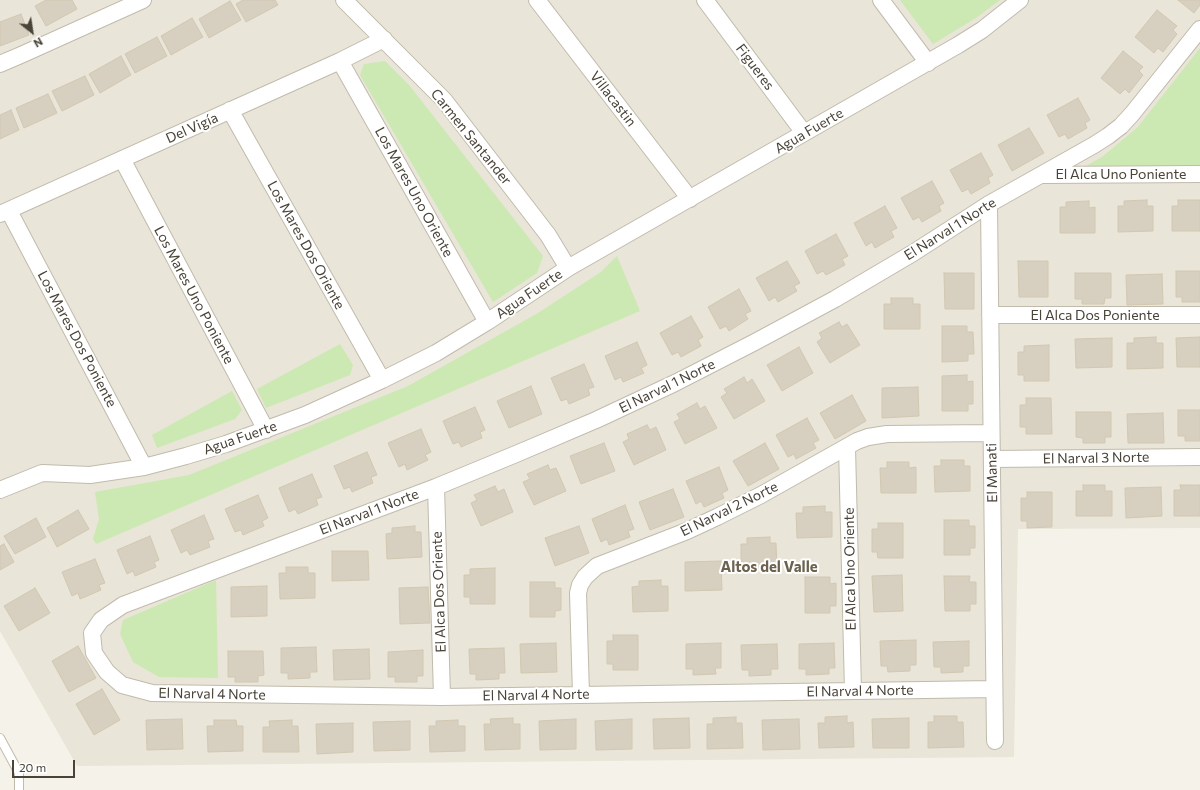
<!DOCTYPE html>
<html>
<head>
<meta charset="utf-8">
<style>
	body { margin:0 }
	#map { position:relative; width:1200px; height:790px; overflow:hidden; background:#f5f2ea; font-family:Commissioner,sans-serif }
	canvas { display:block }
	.north { position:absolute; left:12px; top:12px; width:40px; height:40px; -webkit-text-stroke:3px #fff; paint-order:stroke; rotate:150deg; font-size:11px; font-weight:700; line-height:16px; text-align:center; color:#494338 }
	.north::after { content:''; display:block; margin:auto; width:14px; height:18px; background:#494338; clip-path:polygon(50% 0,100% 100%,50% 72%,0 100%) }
	.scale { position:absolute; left:12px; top:760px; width:63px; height:18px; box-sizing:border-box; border:2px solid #494338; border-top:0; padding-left:5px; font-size:12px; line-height:14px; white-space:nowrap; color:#494338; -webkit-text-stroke:3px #fff; paint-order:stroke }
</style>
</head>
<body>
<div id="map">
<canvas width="1200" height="790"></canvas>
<div class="north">N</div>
<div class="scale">20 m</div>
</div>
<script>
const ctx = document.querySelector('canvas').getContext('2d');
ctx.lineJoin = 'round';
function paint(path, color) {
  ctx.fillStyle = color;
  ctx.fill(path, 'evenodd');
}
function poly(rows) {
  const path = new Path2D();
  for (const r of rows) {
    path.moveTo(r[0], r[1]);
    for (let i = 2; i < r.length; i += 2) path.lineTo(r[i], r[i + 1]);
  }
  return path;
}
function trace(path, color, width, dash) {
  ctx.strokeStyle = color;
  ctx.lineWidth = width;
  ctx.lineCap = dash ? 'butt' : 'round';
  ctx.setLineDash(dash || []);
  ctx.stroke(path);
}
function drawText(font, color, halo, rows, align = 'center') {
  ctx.font = font + ' Commissioner,sans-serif';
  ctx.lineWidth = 4;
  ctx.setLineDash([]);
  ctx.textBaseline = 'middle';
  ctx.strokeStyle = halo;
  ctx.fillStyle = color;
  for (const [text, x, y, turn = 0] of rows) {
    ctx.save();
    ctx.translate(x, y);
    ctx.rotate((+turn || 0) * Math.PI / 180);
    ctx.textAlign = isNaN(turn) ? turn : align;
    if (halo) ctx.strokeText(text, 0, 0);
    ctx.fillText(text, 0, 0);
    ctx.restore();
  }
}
paint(poly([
	[0,0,1200,0,1200,528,1018,529,1014,757,77,766,0,631]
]), '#e9e5d8');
paint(poly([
	[900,0,1000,0,976,18,933,44],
	[1200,48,1200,166,1082,168,1102,157,1137,128],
	[385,61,409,85,543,256,537,273,493,302,360,75,364,64],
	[617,256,640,311,96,544,93,539,99,519,95,492,189,475,408,386,538,313,601,272],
	[340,344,353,365,350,375,266,408,257,389],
	[232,391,242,410,235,419,157,448,152,435],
	[216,580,218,678,159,677,133,662,120,634,123,620]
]), '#cce9b3');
const building = poly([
	[46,0,72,0,77,9,46,26,35,6,46,0],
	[243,0,275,0,278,5,246,22,236,4,243,0],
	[1178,0,1200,0,1200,5,1194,13,1178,0],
	[230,1,241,20,209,38,199,19,230,1],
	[1157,10,1177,26,1173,30,1177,34,1163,52,1158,48,1154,53,1135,37,1157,10],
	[21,14,29,35,0,46,0,22,21,14],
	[192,18,203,37,171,55,161,36,192,18],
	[157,37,167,56,135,73,125,54,157,37],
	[1123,51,1143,67,1139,71,1143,75,1129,93,1125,89,1120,94,1101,78,1123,51],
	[121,56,131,75,100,93,89,74,121,56],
	[85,76,94,95,62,111,52,91,85,76],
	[48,94,57,113,24,128,16,108,48,94],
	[1078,98,1090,120,1085,123,1087,128,1068,139,1065,134,1059,137,1047,115,1078,98],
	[11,110,19,130,0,139,0,115,11,110],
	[1029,128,1044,153,1012,171,998,145,1029,128],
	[981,153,993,175,988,178,990,183,971,194,968,189,962,192,950,170,981,153],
	[932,181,944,203,939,206,941,211,922,222,919,217,913,220,901,198,932,181],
	[1147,200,1147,206,1153,206,1153,231,1118,232,1118,206,1124,206,1124,201,1147,200],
	[1178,200,1200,200,1200,231,1172,231,1172,206,1178,206,1178,200],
	[1089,201,1089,208,1095,207,1095,233,1060,233,1060,207,1066,207,1066,202,1089,201],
	[885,206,897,228,891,231,894,237,875,248,872,242,866,246,854,223,885,206],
	[836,234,848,256,842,259,845,265,826,275,823,271,817,274,805,251,836,234],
	[787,261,800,283,794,286,797,291,778,302,775,297,769,301,756,278,787,261],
	[1018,261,1048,261,1048,297,1019,297,1018,261],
	[1176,271,1200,271,1200,302,1182,302,1182,297,1176,297,1176,271],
	[944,273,974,273,974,309,945,309,944,273],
	[1075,273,1111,273,1111,298,1105,298,1104,304,1082,304,1082,299,1075,299,1075,273],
	[1162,274,1163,304,1127,305,1126,275,1162,274],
	[739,289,751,311,745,314,748,319,729,331,726,326,720,329,708,307,739,289],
	[891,298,913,298,913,304,920,304,920,329,884,329,884,304,891,304,891,298],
	[691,316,703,337,698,340,701,346,681,357,678,352,672,355,660,333,691,316],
	[839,322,842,327,847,324,860,345,830,363,817,342,822,338,819,333,839,322],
	[942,326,967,326,967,332,973,332,974,354,968,354,968,361,942,362,942,326],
	[1156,337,1156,343,1163,343,1163,368,1127,369,1127,343,1134,343,1134,338,1156,337],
	[1200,337,1200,367,1177,367,1176,338,1200,337],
	[1112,338,1112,367,1076,368,1075,339,1112,338],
	[637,342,647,365,641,368,644,373,623,382,621,377,615,380,605,356,637,342],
	[1049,345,1049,381,1024,381,1024,375,1018,375,1018,352,1024,352,1024,346,1049,345],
	[799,347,813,373,782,391,767,365,799,347],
	[584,364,594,387,588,389,590,395,569,404,567,399,561,401,551,378,584,364],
	[967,375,967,382,973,381,973,404,968,404,968,411,942,411,942,376,967,375],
	[744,377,747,383,752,379,765,401,734,419,721,397,727,393,724,389,744,377],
	[531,386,542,414,509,428,497,401,531,386],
	[918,387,919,416,882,418,882,388,918,387],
	[852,395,866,421,835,439,820,413,852,395],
	[1026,398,1051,398,1052,434,1026,434,1026,427,1020,427,1020,405,1026,405,1026,398],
	[697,403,700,409,705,406,717,428,685,444,674,422,680,419,677,414,697,403],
	[475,407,485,430,480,432,482,438,461,447,459,442,453,444,443,421,475,407],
	[1178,410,1200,410,1200,441,1185,441,1185,436,1178,436,1178,410],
	[1076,412,1111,412,1111,437,1105,437,1105,443,1083,443,1083,438,1076,437,1076,412],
	[1163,413,1164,443,1128,443,1127,414,1163,413],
	[807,418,819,440,813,443,816,448,796,459,794,454,788,457,776,435,807,418],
	[647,425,650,430,656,427,666,450,634,465,623,442,629,439,627,434,647,425],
	[421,429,431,452,425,455,428,460,407,470,405,464,399,467,388,443,421,429],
	[604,443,615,471,581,484,570,456,604,443],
	[765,443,779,469,748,486,733,461,765,443],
	[367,452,377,475,371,477,373,483,352,492,350,487,344,489,334,466,367,452],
	[941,460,964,460,964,466,970,466,970,491,935,492,934,466,941,466,941,460],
	[887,462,909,462,909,468,916,467,916,493,881,493,880,468,887,468,887,462],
	[548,465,550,470,556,468,566,491,534,505,523,482,530,479,527,474,548,465],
	[719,467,728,490,722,493,724,498,704,507,701,501,696,504,686,481,719,467],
	[312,474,322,497,316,499,318,505,298,514,295,509,289,512,279,488,312,474],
	[1083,485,1105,485,1105,491,1112,491,1112,516,1076,516,1076,491,1083,491,1083,485],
	[1180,485,1200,485,1200,516,1174,516,1174,490,1181,490,1180,485],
	[495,486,498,492,504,489,513,512,481,526,471,503,477,500,474,495,495,486],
	[1161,487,1162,516,1126,518,1125,488,1161,487],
	[673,489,684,517,650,530,639,502,673,489],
	[1027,492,1052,492,1052,527,1027,528,1027,521,1021,521,1021,498,1027,498,1027,492],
	[258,495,268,518,262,521,264,526,243,535,241,530,235,532,225,509,258,495],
	[625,505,634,529,628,531,630,537,609,545,607,539,601,542,592,519,625,505],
	[825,506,825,512,832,512,832,537,797,538,796,513,803,513,803,507,825,506],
	[78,510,89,529,57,547,47,528,78,510],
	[204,515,214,539,208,541,210,547,190,555,187,550,181,553,171,530,204,515],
	[36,518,46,537,15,554,4,536,36,518],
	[944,520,969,520,969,526,975,526,975,548,970,548,970,555,944,555,944,520],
	[878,523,903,523,903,558,878,558,877,552,872,552,872,529,878,529,878,523],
	[415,526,415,532,421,532,422,557,387,559,386,534,392,533,392,528,415,526],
	[579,526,589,553,555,566,545,538,579,526],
	[150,536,159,560,154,562,156,567,135,576,133,571,127,574,117,550,150,536],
	[770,537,770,543,776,543,777,569,741,569,741,544,747,544,747,538,770,537],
	[4,544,14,562,0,570,0,546,4,544],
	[332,551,368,551,369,580,332,581,332,551],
	[95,559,105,583,99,585,101,590,80,599,78,593,72,596,62,572,95,559],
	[721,561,722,590,685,591,685,562,721,561],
	[286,567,308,567,308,573,315,573,315,598,280,599,279,573,286,573,286,567],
	[495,568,495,604,470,604,470,597,464,597,464,575,470,575,470,569,495,568],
	[902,575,903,611,874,612,872,576,902,575],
	[944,576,970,576,969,582,976,582,976,604,970,604,970,611,945,611,944,576],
	[805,577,830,577,830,584,836,583,836,606,830,606,830,613,805,613,805,577],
	[661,580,661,586,668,586,668,611,633,612,632,587,639,586,639,581,661,580],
	[530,582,555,582,555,588,561,588,561,610,555,611,555,617,530,617,530,582],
	[267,586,267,616,231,617,231,587,267,586],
	[428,587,430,623,400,624,399,588,428,587],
	[35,588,50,613,19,631,4,606,35,588],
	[613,635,638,635,638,670,613,670,613,664,607,664,607,641,613,641,613,635],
	[916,640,916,665,910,665,910,671,888,672,887,666,881,666,880,641,916,640],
	[969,641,969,666,963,666,963,672,941,673,941,667,934,667,933,642,969,641],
	[556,643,557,672,521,673,520,644,556,643],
	[721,643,721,668,715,668,716,674,693,675,693,669,686,669,686,644,721,643],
	[834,643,835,668,829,668,829,674,806,675,806,669,799,669,799,644,834,643],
	[777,644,778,669,771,669,771,675,749,676,749,670,742,670,741,645,777,644],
	[78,646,96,678,69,692,52,661,78,646],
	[316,647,317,672,310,672,310,678,288,679,288,673,281,673,281,648,316,647],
	[504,648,505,673,499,673,499,679,476,680,476,674,470,674,469,649,504,648],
	[369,649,370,679,334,680,333,650,369,649],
	[423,650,423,676,417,676,417,682,395,682,395,677,388,677,388,652,423,650],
	[228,651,263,651,264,675,258,676,258,682,235,682,235,677,228,677,228,651],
	[102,689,120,720,94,735,76,704,102,689],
	[847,716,847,723,853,722,854,747,819,748,818,723,825,723,825,717,847,716],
	[934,716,957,716,957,722,963,722,964,747,928,748,928,722,934,722,934,716],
	[736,717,736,723,742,723,743,748,707,749,707,724,713,724,713,718,736,717],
	[513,718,513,724,520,724,520,749,485,750,484,724,491,724,490,719,513,718],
	[689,718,690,748,654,749,653,719,689,718],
	[909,718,909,748,873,748,872,719,909,718],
	[182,719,183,749,147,750,146,720,182,719],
	[576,719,576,749,540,750,539,721,576,719],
	[632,719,632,749,596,750,595,721,632,719],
	[799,719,800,749,763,750,762,720,799,719],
	[214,720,236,720,237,726,243,726,243,751,208,752,207,726,214,726,214,720],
	[292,720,292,726,298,726,299,752,263,752,263,727,270,727,269,721,292,720],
	[458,720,458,726,465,726,465,751,430,752,429,726,436,726,436,721,458,720],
	[410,721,410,750,374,751,373,722,410,721],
	[353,723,353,752,317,754,316,724,353,723]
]);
paint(building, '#d7cfbf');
trace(building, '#d2c8b2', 1);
const service = poly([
	[0,738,19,773,19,790]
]);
const minor = poly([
	[344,0,444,100,548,235,568,268],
	[537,0,690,199],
	[705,0,804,133],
	[881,0,928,63],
	[340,61,487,322],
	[0,64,21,55,143,0],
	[230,110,382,380],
	[122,159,266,430],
	[1043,175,1200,174],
	[989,204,995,741],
	[9,211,144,467],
	[0,214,340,61,384,39],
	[990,315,1200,315],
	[847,447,853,691],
	[992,459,1200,457],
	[436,487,442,697],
	[0,490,42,473,90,475,144,467,186,456,226,444,305,415,382,380,436,353,487,322,568,268,958,45,982,30,1020,0],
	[994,689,442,697,152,693,122,685,107,672,94,653,92,633,101,620,123,605,436,487,516,454,596,420,675,383,755,342,835,299,913,253,989,204,1094,145,1108,136,1121,126,1132,114,1200,29],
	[581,695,578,593,580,585,585,577,597,566,687,531,717,517,761,495,857,441,868,437,887,434,991,433]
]);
trace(service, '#c1bbac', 10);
trace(minor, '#c1bbac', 18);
trace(service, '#fff', 8);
trace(minor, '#fff', 16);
drawText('14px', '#494338', '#fff', [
	["Figueres",755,67,53],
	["Villacastin",613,99,52],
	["Del Vigía",192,128,-24],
	["Agua Fuerte",809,131,-30],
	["Carmen Santander",471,137,51],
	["El Alca Uno Poniente",1121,174],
	["Los Mares Uno Oriente",414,192,61],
	["El Narval 1 Norte",950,229,-32],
	["Los Mares Dos Oriente",306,245,61],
	["Agua Fuerte",529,294,-34],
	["Los Mares Uno Poniente",194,295,62],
	["El Alca Dos Poniente",1095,315],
	["Los Mares Dos Poniente",77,339,62],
	["El Narval 1 Norte",667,386,-26],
	["Agua Fuerte",240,438,-19],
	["El Narval 3 Norte",1096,458,-1],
	["El Manati",992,473,-91],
	["El Narval 2 Norte",729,509,-26],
	["El Narval 1 Norte",369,512,-21],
	["El Alca Uno Oriente",850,569,-91],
	["El Alca Dos Oriente",439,592,-92],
	["El Narval 4 Norte",860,691,-1],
	["El Narval 4 Norte",212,694,1],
	["El Narval 4 Norte",536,695,-1]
]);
drawText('bold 15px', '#6c624f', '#fff', [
	["Altos del Valle",769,567]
]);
</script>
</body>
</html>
